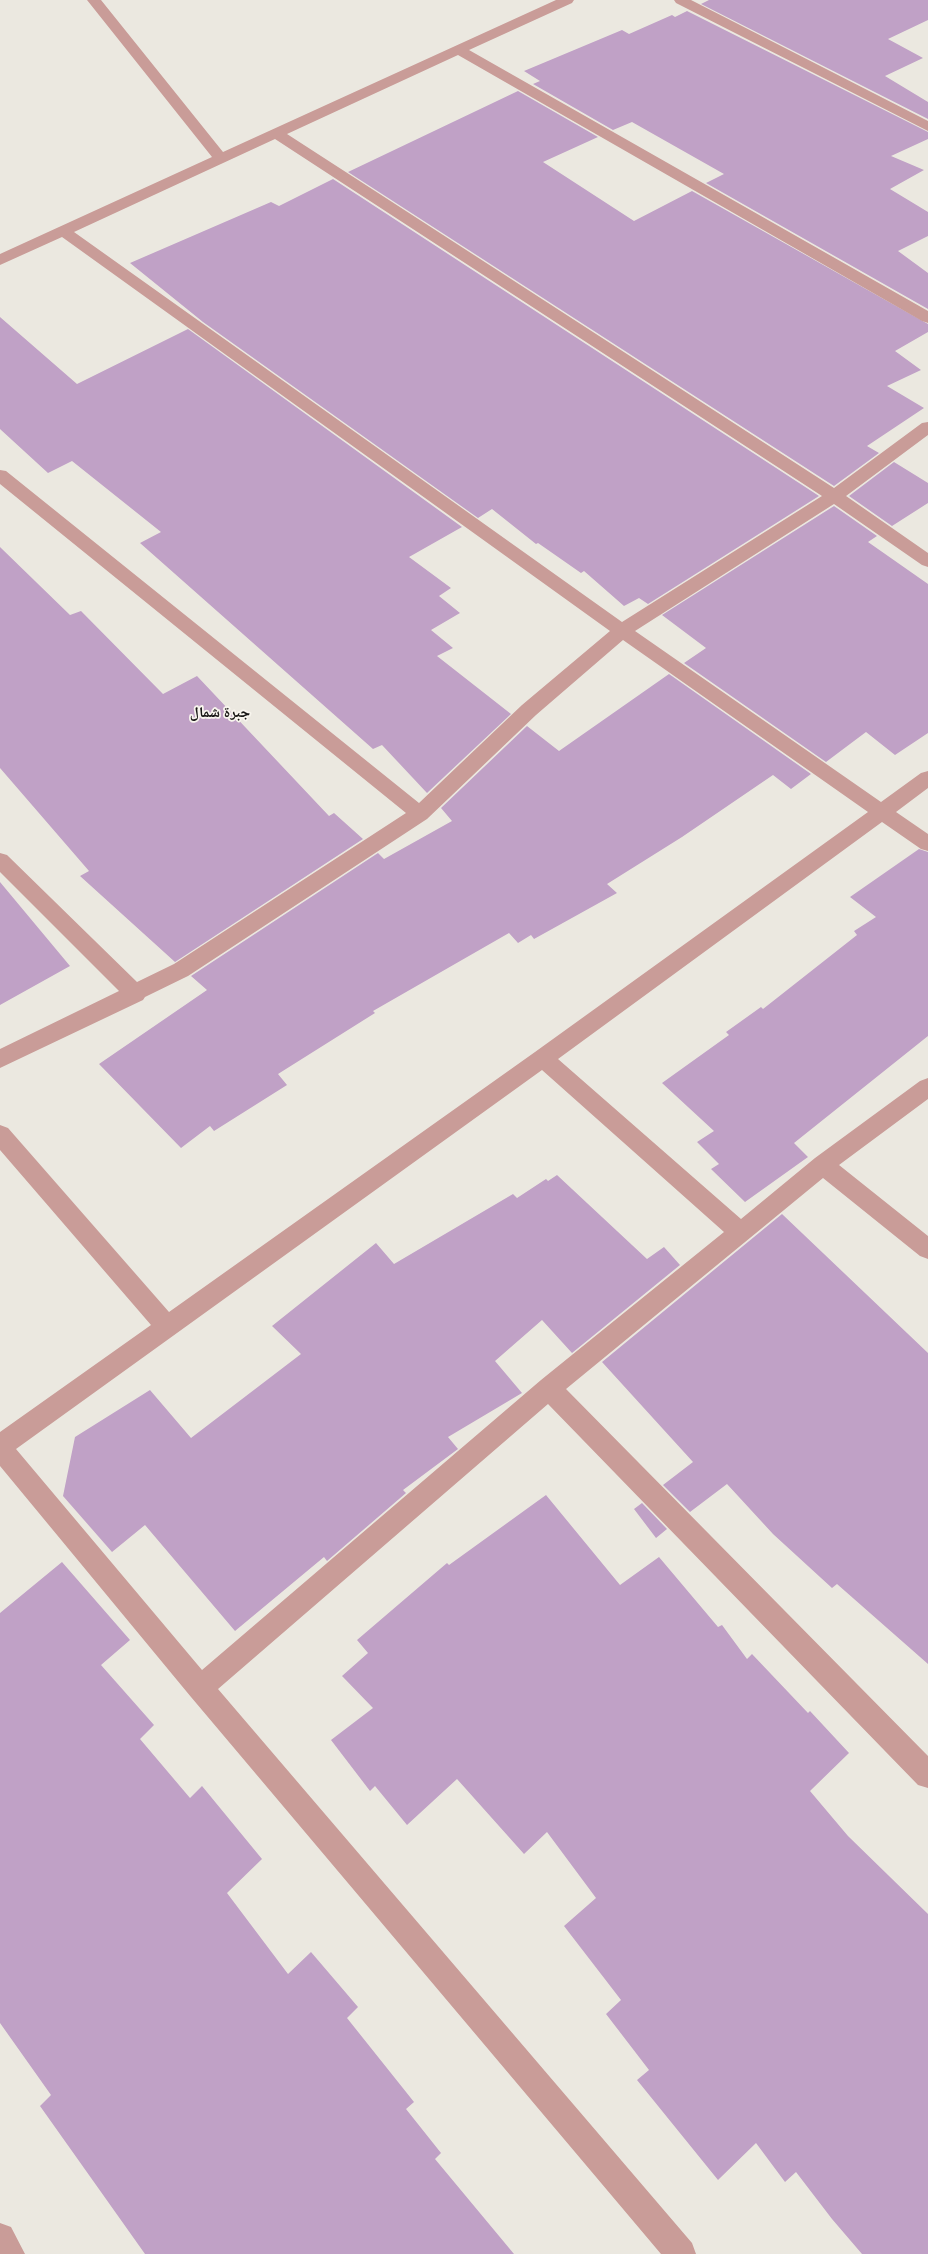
<!DOCTYPE html>
<html>
<head>
<meta charset="utf-8">
<style>
	body { margin:0 }
	canvas { display:block; background:#ebe8e0 }
</style>
</head>
<body>
<canvas width="928" height="2254"></canvas>
<script>
const ctx = document.querySelector('canvas').getContext('2d');
ctx.lineJoin = 'round';
function paint(path, color) {
  ctx.fillStyle = color;
  ctx.fill(path, 'evenodd');
}
function poly(rows) {
  const path = new Path2D();
  for (const r of rows) {
    path.moveTo(r[0], r[1]);
    for (let i = 2; i < r.length; i += 2) path.lineTo(r[i], r[i + 1]);
  }
  return path;
}
function drawText(font, color, halo, rows, align = 'center') {
  ctx.font = font + ' Overpass,"Noto Naskh Arabic",sans-serif';
  ctx.lineWidth = 3.5;
  ctx.setLineDash([]);
  ctx.textBaseline = 'middle';
  ctx.strokeStyle = halo;
  ctx.fillStyle = color;
  for (const [text, x, y, turn = 0] of rows) {
    ctx.save();
    ctx.translate(x, y);
    ctx.rotate((+turn || 0) * Math.PI / 180);
    ctx.textAlign = isNaN(turn) ? turn : align;
    if (halo) ctx.strokeText(text, 0, 0);
    ctx.fillText(text, 0, 0);
    ctx.restore();
  }
}
paint(poly([
	[709,0,928,0,928,20,888,39,923,58,885,76,928,102,928,119,701,4],
	[687,11,928,132,928,139,891,156,924,170,890,189,928,212,928,236,898,251,928,273,928,309,706,183,724,174,632,122,613,130,533,84,540,81,524,71,622,30,629,34,672,15,675,17],
	[518,91,598,137,543,162,634,221,692,191,928,324,928,332,895,351,921,370,887,386,924,408,867,446,879,453,834,486,348,172],
	[333,179,819,496,648,604,639,598,624,606,584,571,581,573,538,543,536,544,492,509,478,518,203,322,130,263,271,202,279,206],
	[0,317,77,384,188,329,462,527,409,557,451,588,439,596,460,613,431,630,453,648,437,656,511,714,427,793,382,745,373,749,140,543,161,532,72,461,48,473,0,429],
	[894,462,928,483,928,503,892,526,849,496],
	[834,506,877,536,868,542,928,584,928,733,895,755,866,732,826,762,684,663,706,648,662,615],
	[0,547,70,615,81,611,163,694,197,676,329,816,334,813,363,839,175,962,80,876,89,871,0,768],
	[669,674,811,774,791,789,773,775,682,837,607,884,617,893,534,939,531,935,518,943,509,933,373,1011,375,1013,278,1074,287,1085,214,1131,210,1126,181,1148,99,1064,207,990,191,976,378,853,384,859,452,821,441,808,527,726,559,751],
	[919,849,928,852,928,1036,794,1143,808,1157,745,1202,711,1169,719,1164,697,1142,714,1131,662,1083,729,1035,726,1032,761,1007,763,1009,857,935,854,931,876,917,850,897],
	[0,882,70,966,0,1005],
	[557,1175,647,1259,664,1247,680,1265,572,1353,542,1320,495,1361,522,1393,448,1437,458,1449,403,1490,406,1493,327,1561,324,1557,235,1631,145,1525,112,1552,63,1496,75,1437,150,1390,191,1438,301,1354,272,1326,376,1243,394,1264,513,1194,517,1198,546,1179,548,1181],
	[782,1214,928,1353,928,1664,837,1584,832,1588,773,1534,727,1484,690,1512,663,1485,693,1462,602,1362],
	[546,1495,620,1585,659,1557,718,1627,722,1625,747,1659,752,1654,808,1713,810,1711,849,1753,810,1791,848,1836,928,1914,928,2254,862,2254,832,2219,796,2172,785,2182,756,2143,718,2180,637,2080,649,2070,606,2014,621,2000,564,1926,596,1898,547,1832,524,1854,457,1779,407,1825,375,1786,370,1791,331,1740,373,1708,342,1676,368,1653,357,1640,447,1563,449,1565],
	[642,1503,667,1529,656,1538,634,1509],
	[62,1562,130,1640,101,1665,154,1725,140,1739,190,1798,202,1786,262,1859,227,1893,288,1974,311,1952,358,2007,347,2018,414,2102,406,2109,441,2153,435,2159,514,2254,145,2254,40,2106,51,2095,0,2023,0,1613]
]), '#c0a1c6');
paint(poly([
	[87,0,101,0,223,152,556,0,574,0,572,3,469,50,928,311,928,323,922,321,458,55,287,134,834,488,922,423,928,422,928,435,846,496,928,553,928,567,922,565,834,504,635,631,881,802,921,773,928,771,928,788,896,812,928,834,928,851,921,849,882,822,558,1059,741,1219,815,1158,920,1081,928,1078,928,1099,839,1165,928,1236,928,1259,920,1256,823,1178,566,1389,928,1756,928,1788,918,1785,548,1404,218,1689,692,2243,696,2254,661,2254,191,1697,0,1466,0,1432,151,1325,0,1150,0,1125,8,1128,169,1312,535,1052,868,812,623,640,536,715,427,819,188,976,145,997,143,1000,0,1068,0,1049,119,991,0,872,0,853,7,855,137,982,174,964,406,813,0,484,0,470,6,471,419,803,522,705,610,631,62,237,0,265,0,254,212,157,87,0],
	[275,139,822,496,622,622,74,232,275,139],
	[542,1070,724,1232,541,1380,202,1670,16,1449,542,1070],
	[674,0,691,0,928,121,928,131,676,3,674,0],
	[0,2223,11,2227,25,2254,0,2254,0,2223]
]), '#c99c98');
drawText('bold 15px', '#191816', '#f8f5ee', [
	["جبرة شمال",220,714]
]);
</script>
</body>
</html>
